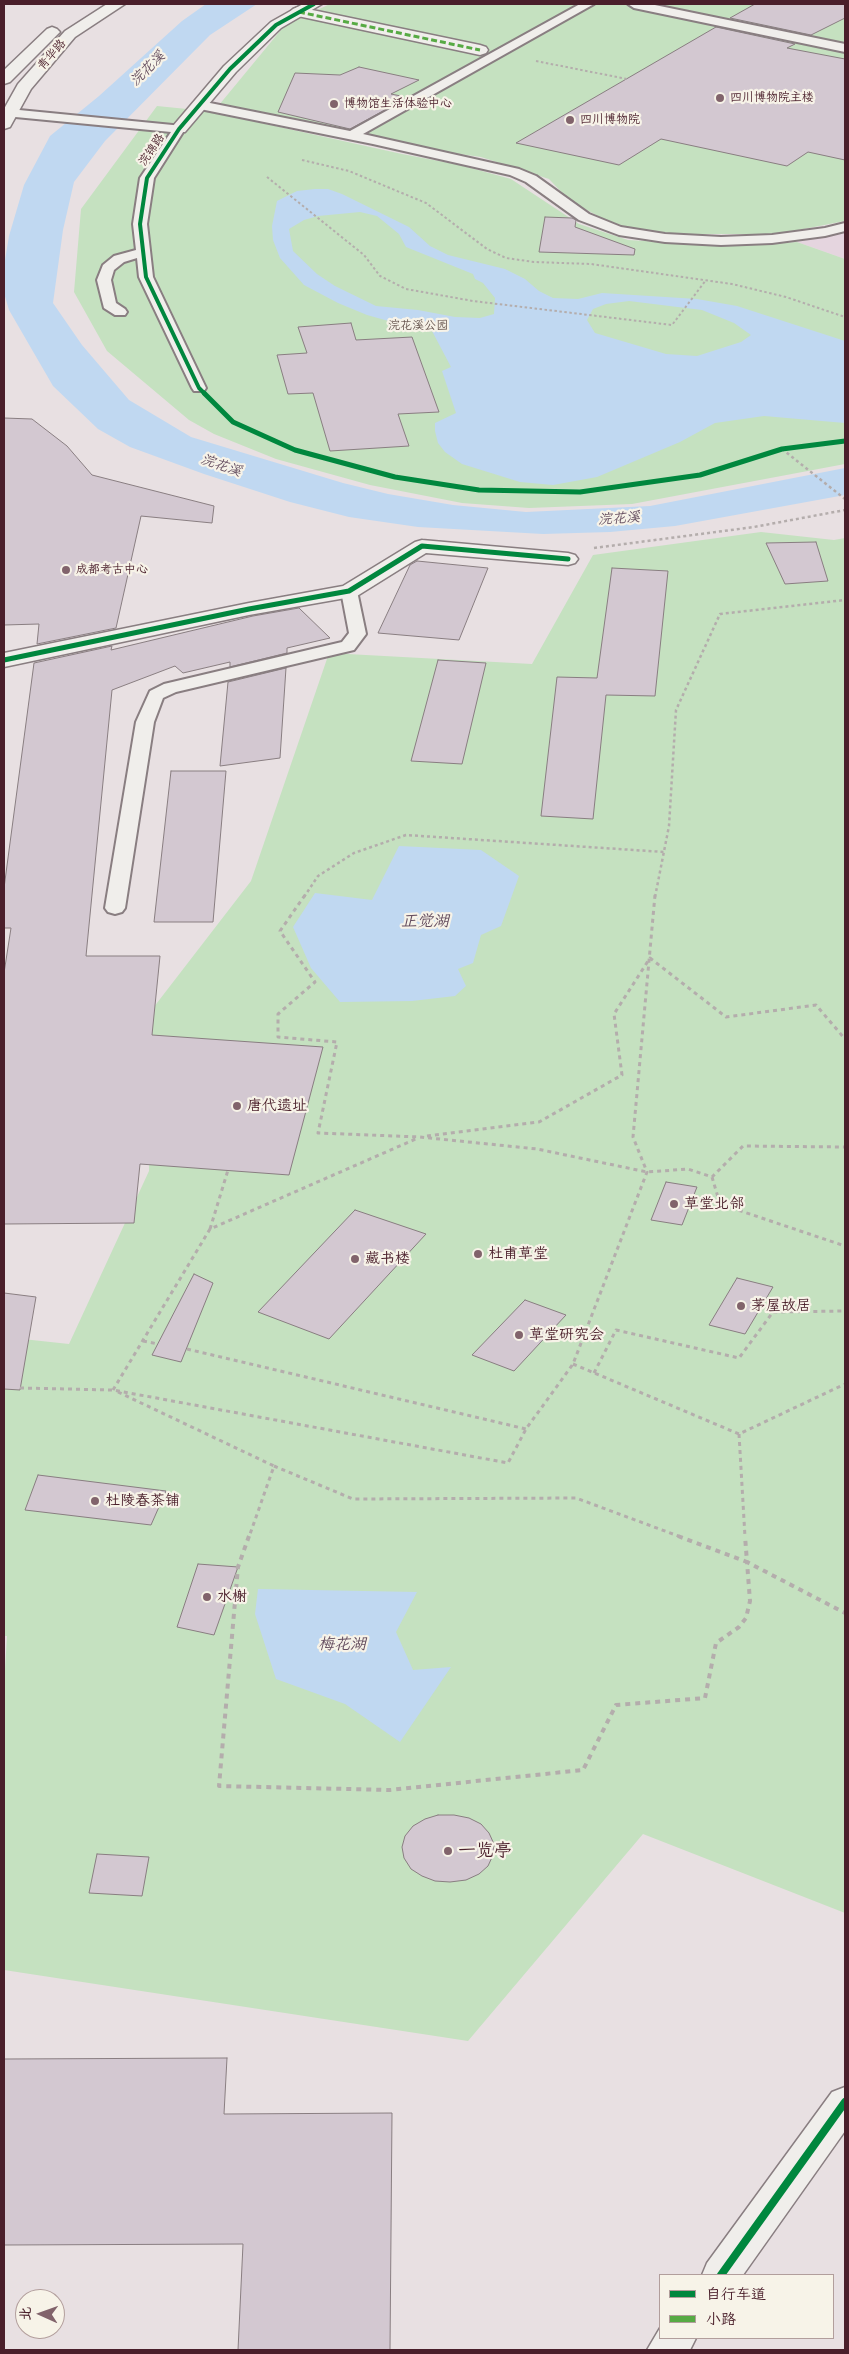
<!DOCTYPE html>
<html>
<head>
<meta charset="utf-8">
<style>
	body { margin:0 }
	#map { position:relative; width:849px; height:2354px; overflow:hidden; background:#e8e0e2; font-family:Sriracha,"LXGW WenKai TC",sans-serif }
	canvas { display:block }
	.frame { position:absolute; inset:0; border:5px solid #4a1f2b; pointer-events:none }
	.legend { position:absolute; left:659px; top:2274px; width:175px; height:65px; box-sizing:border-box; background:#f7f3e8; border:1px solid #b29e9c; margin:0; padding:6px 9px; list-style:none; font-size:15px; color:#4a1f2b }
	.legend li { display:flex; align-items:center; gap:10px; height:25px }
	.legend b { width:25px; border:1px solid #b29e9c }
	.north { position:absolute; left:15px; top:2289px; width:50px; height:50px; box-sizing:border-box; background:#f7f3e8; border:1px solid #b29e9c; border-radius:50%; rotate:272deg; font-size:14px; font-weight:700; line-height:20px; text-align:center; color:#4a1f2b }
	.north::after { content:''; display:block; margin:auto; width:18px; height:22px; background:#81636b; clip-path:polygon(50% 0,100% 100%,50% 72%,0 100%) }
</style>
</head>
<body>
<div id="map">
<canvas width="849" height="2354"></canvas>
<div class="frame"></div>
<ul class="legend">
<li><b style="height:6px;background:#00873e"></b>自行车道</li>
<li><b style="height:6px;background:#57aa44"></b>小路</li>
</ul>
<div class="north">北</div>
</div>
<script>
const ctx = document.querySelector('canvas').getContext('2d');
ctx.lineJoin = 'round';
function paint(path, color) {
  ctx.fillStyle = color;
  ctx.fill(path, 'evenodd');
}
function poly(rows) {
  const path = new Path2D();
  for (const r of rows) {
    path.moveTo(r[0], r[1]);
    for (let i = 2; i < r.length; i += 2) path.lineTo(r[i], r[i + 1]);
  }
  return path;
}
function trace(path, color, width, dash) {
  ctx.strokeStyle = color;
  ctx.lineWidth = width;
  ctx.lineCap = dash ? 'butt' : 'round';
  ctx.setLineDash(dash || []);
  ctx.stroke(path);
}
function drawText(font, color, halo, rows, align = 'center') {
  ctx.font = font + ' Sriracha,"LXGW WenKai TC",sans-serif';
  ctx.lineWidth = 4.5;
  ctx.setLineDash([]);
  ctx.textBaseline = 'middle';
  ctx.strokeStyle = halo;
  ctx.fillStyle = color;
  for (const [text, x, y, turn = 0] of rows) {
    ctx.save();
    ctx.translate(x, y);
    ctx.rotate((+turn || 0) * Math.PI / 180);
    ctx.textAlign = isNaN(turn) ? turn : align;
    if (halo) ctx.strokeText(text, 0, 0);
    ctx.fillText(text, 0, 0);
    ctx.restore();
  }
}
paint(poly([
	[845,232,845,259,797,242]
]), '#e5d5df');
paint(poly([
	[330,4,845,4,845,221,778,234,677,234,642,230,611,223,570,201,549,179,481,157,438,151,219,105,285,25],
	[157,106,207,111,402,154,460,165,511,179,579,224,628,240,728,246,797,242,845,259,845,464,632,504,529,508,462,503,370,485,276,459,214,434,189,420,107,351,74,292,81,209],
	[761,532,834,540,845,538,845,1913,643,1834,468,2041,4,1970,4,1685,7,1636,4,1636,4,1337,69,1344,149,1171,150,1012,251,881,329,653,532,664,593,555]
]), '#c5e1c0');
paint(poly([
	[206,4,257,4,210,35,105,141,74,182,63,230,53,303,82,345,129,400,191,437,343,483,388,494,453,505,526,512,650,506,845,468,845,495,675,526,610,532,543,534,418,527,349,517,290,502,204,474,130,447,98,429,53,386,9,310,4,293,4,266,9,236,24,185,50,136,99,96,182,21],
	[315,189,328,189,342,194,409,227,430,246,448,255,505,269,525,279,539,291,553,298,578,299,602,293,697,299,737,306,845,341,845,423,764,416,715,423,680,442,597,477,553,485,520,482,462,464,445,452,438,443,435,431,435,423,456,413,442,371,451,367,432,331,421,330,367,315,338,303,304,285,280,258,273,240,272,226,277,201,297,191],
	[360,212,377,216,399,234,406,247,473,274,475,279,483,283,495,298,494,314,480,318,455,317,418,310,376,306,335,286,317,274,293,251,289,229,304,220,318,216],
	[629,301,702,310,734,323,751,335,741,342,697,356,666,354,595,333,587,320,593,309,606,304],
	[399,846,481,850,519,876,501,926,481,935,473,963,458,969,466,986,455,996,412,1001,340,1002,311,968,293,927,315,893,372,900],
	[258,1589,417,1592,396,1632,413,1670,451,1667,400,1742,345,1704,276,1679,255,1614]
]), '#c0d8f1');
const building = poly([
	[755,4,845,4,845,18,811,35,730,18,755,4],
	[716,27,795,44,787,48,845,59,845,160,808,152,787,166,661,139,619,165,516,143,716,27],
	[359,67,419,80,391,94,401,96,387,103,394,105,350,129,278,112,295,73,340,75,359,67],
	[545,217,572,218,576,220,575,227,635,249,634,255,539,252,545,217],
	[351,323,356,340,412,337,439,412,398,414,409,446,330,451,313,393,288,394,277,355,307,353,298,327,351,323],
	[4,418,32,419,67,446,92,475,214,506,212,523,141,516,116,628,37,644,39,624,4,625,4,418],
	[816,542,828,581,785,584,766,543,816,542],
	[417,561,488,568,459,640,378,633,410,565,417,561],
	[612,568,668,571,655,696,606,695,593,819,541,816,557,677,597,678,612,568],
	[299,608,330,638,287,648,287,653,230,667,230,662,183,673,175,666,112,690,86,956,160,956,152,1035,323,1047,289,1175,140,1164,134,1223,4,1224,4,973,11,928,4,928,4,888,34,663,112,646,111,650,253,616,299,608],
	[438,660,486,663,462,764,411,761,438,660],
	[286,668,280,758,220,766,228,682,286,668],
	[171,771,226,771,213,922,154,922,171,771],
	[666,1182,697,1187,682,1225,651,1220,666,1182],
	[355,1210,426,1234,329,1339,258,1312,355,1210],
	[194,1274,213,1283,181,1362,152,1355,194,1274],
	[737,1278,773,1287,745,1334,709,1325,737,1278],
	[4,1293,36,1297,20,1390,4,1389,4,1293],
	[525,1300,566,1315,514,1371,472,1355,525,1300],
	[38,1475,166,1491,151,1525,25,1510,38,1475],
	[198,1564,238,1567,214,1635,177,1627,198,1564],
	[438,1815,454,1815,469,1818,481,1824,489,1833,494,1844,493,1855,488,1866,479,1874,466,1880,450,1882,435,1881,422,1876,411,1869,404,1858,402,1847,405,1836,413,1826,425,1819,438,1815],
	[97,1854,149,1857,142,1896,89,1893,97,1854],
	[227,2058,224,2114,392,2113,390,2350,238,2350,243,2244,4,2245,4,2059,227,2058]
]);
paint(building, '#d3c8d1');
trace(building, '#897e81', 1);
const service = poly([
	[580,4,594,4,363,134,519,169,536,176,589,214,621,227,665,234,721,237,772,235,825,228,845,223,845,231,825,236,772,243,721,245,665,242,619,235,579,220,526,182,510,175,373,144,200,109,194,105,200,101,350,131,580,4],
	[628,4,650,4,845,44,845,52,634,8,628,4],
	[9,109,183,126,185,129,154,178,147,224,153,277,206,388,204,391,194,391,192,388,139,277,137,258,124,262,114,270,111,280,116,303,125,309,127,312,125,315,115,315,104,308,97,280,103,265,114,256,136,250,133,224,140,178,171,132,5,116,5,110,9,109],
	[349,586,355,588,357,591,366,634,354,650,176,692,163,698,154,722,125,908,122,912,115,914,108,912,105,908,136,722,150,691,164,684,342,642,349,633,341,591,343,588,349,586]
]);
const pedestrian = poly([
	[298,7,480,45,486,47,488,50,486,53,480,55,293,15,290,12,293,9,298,7]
]);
const minor = poly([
	[303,4,322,4,281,28,236,72,185,132,173,132,171,129,173,126,224,66,271,22,303,4],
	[422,540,568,553,575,555,578,559,575,563,568,565,426,553,357,596,249,615,4,667,4,653,249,603,343,586,415,542,422,540],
	[845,2087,845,2131,743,2275,702,2275,707,2263,832,2092,845,2087],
	[660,2328,660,2338,696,2338,690,2350,647,2350,660,2328]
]);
const secondary = poly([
	[107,4,125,4,75,37,31,89,10,127,4,129,4,109,18,84,65,31,107,4],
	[52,27,57,29,60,32,10,82,4,84,4,70,47,29,52,27]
]);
trace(service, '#897e81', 4);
trace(pedestrian, '#897e81', 3);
trace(minor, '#897e81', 3);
trace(secondary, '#897e81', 3);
trace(poly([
	[536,61,627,79],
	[302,160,349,171,426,203,487,249,506,258,534,262,591,264,732,284,786,297,845,317],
	[267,177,364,255,380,276,406,289,473,301,672,325,706,280]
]), '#b4adac', 2, [2.5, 2.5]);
trace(poly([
	[215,404,233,422,295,450,395,477,479,490,580,492,700,475,782,449,845,441],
	[782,449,845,499],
	[594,548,754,527,845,510],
	[304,897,318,876,354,853,406,835,664,852],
	[655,897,669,826,676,710,720,614,845,600]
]), '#b4adac', 2.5, [3, 3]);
trace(poly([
	[305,895,280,931,315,982,278,1014,278,1037,337,1042,318,1133,420,1137,537,1149,647,1172,688,1169,712,1177,743,1146,845,1147],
	[427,1136,539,1122,622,1075,614,1014,650,958,726,1017,816,1005,845,1039],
	[712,1177,720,1204,845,1246],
	[210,1229,228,1170],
	[143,1341,158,1344],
	[187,1349,526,1429],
	[573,1364,739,1434,845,1384],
	[594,1373,616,1330,739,1358,773,1312,845,1311],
	[20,1388,113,1390,508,1463,526,1429,573,1364,647,1172,633,1137,655,895],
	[113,1390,210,1229,418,1138],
	[118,1392,274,1466,249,1537],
	[739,1434,745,1537],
	[274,1466,353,1499,576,1498,681,1537]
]), '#b4adac', 3, [4, 4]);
trace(poly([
	[249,1536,238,1567,219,1786,390,1790,583,1770,616,1705,705,1698,716,1643,739,1627,746,1618,750,1601,747,1562,845,1613],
	[678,1536,747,1562,745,1536]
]), '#b4adac', 4, [5, 5]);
paint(service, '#f0eeeb');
paint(pedestrian, '#f0eeeb');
paint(minor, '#f0eeeb');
paint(secondary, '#f0eeeb');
trace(poly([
	[299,12,480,50]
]), '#57aa44', 3, [6, 3]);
trace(poly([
	[205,394,199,388,146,277,140,224,147,178,179,129,230,69,276,25,314,4]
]), '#00873e', 4);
trace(poly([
	[204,393,233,422,295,450,395,477,479,490,580,492,700,475,782,449,845,441],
	[4,660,249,609,349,591,422,546,568,559]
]), '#00873e', 5);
trace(poly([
	[721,2275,845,2102]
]), '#00873e', 8);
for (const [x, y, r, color] of [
	[720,98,5,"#81636b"],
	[334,104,5,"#81636b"],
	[570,120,5,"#81636b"],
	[66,570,5,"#81636b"],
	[237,1106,5,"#81636b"],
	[674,1204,5,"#81636b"],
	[478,1254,5,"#81636b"],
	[355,1259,5,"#81636b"],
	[741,1306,5,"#81636b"],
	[519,1335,5,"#81636b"],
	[95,1501,5,"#81636b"],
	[207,1597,5,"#81636b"],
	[448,1851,5,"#81636b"]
]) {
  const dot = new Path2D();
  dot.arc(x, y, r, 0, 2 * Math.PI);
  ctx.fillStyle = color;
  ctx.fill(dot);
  trace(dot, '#f7f3e8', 2);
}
drawText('12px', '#4a1f2b', '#f7f3e8', [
	["青华路",52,55,-49],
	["浣锦路",152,150,-56]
]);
drawText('12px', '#4a1f2b', '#f7f3e8', [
	["四川博物院主楼",730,98],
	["博物馆生活体验中心",344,104],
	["四川博物院",580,120],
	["成都考古中心",76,570]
], 'left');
drawText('12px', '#62504a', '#f7f3e8', [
	["浣花溪公园",418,326]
]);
drawText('italic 14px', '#634c5e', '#f7f3e8', [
	["浣花溪",148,69,-45],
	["浣花溪",221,466,19],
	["浣花溪",619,519,-4]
]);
drawText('15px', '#4a1f2b', '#f7f3e8', [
	["唐代遗址",247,1106],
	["草堂北邻",684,1204],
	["杜甫草堂",488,1254],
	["藏书楼",365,1259],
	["茅屋故居",751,1306],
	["草堂研究会",529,1335],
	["杜陵春茶铺",105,1501],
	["水榭",217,1597]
], 'left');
drawText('italic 16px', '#634c5e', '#f7f3e8', [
	["正觉湖",425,922],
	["梅花湖",342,1645]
]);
drawText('18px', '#4a1f2b', '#f7f3e8', [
	["一览亭",458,1851]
], 'left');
</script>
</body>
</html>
